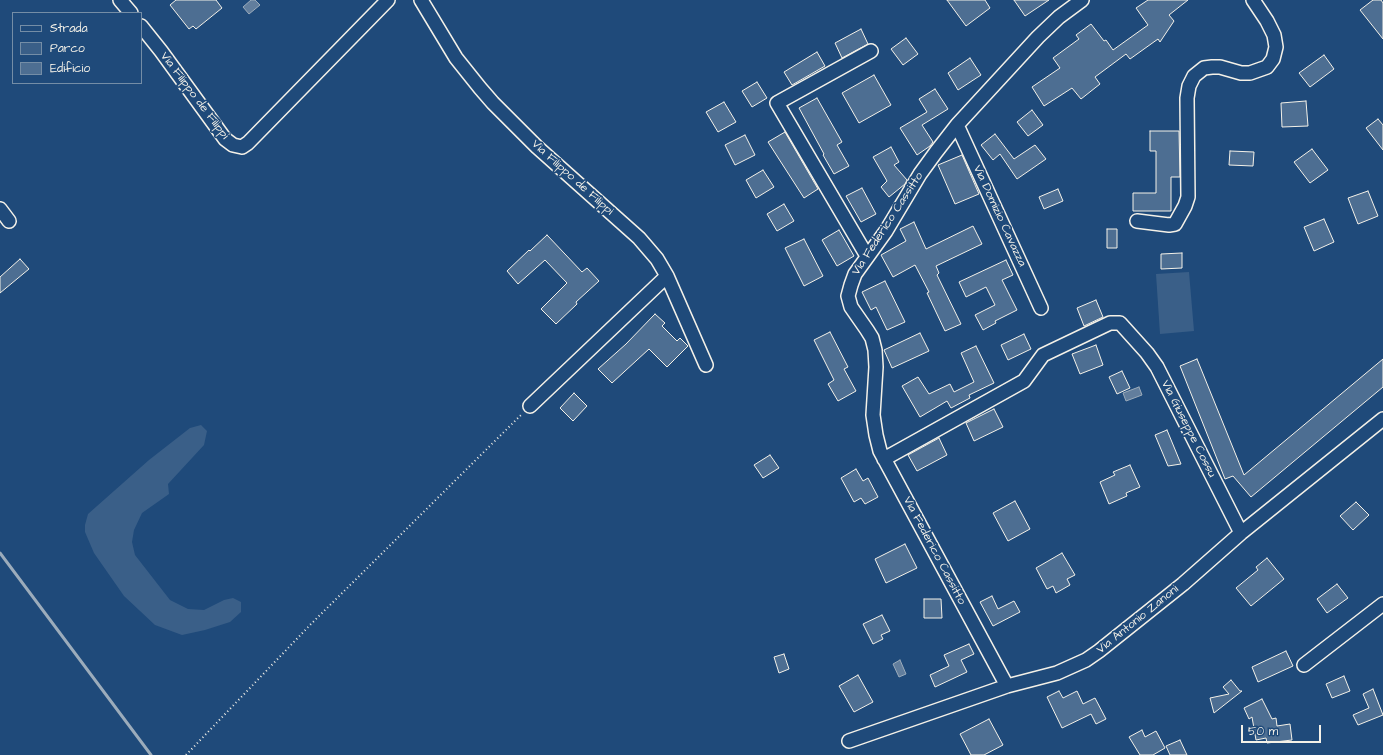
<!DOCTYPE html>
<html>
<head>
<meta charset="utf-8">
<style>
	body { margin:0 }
	#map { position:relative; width:1383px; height:755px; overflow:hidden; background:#1f4a7a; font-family:"Architects Daughter",sans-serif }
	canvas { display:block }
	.legend { position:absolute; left:12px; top:12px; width:130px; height:72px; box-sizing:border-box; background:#1f4a7a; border:1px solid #748da6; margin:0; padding:5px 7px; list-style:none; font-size:12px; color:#f4f1e8 }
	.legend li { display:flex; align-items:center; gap:8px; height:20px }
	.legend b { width:20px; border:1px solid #748da6 }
	.scale { position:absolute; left:1241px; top:725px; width:80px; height:18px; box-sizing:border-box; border:2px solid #f4f1e8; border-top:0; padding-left:5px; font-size:12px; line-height:14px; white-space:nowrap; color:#f4f1e8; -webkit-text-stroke:3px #1f4a7a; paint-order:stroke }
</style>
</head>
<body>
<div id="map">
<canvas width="1383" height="755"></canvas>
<ul class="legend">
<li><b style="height:5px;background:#1f4a7a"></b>Strada</li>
<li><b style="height:11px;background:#3a5f88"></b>Parco</li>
<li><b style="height:11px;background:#4d6e92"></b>Edificio</li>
</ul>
<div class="scale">50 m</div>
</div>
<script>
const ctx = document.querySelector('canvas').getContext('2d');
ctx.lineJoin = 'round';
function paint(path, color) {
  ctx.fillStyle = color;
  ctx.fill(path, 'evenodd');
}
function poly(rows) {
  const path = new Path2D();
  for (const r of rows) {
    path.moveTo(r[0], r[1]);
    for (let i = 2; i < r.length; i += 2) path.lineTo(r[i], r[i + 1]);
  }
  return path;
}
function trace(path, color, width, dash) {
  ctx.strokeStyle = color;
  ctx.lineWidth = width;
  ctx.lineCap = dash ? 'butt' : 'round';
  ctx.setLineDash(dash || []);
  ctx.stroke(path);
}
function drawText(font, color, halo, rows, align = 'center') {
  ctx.font = font + ' "Architects Daughter",sans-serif';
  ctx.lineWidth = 3.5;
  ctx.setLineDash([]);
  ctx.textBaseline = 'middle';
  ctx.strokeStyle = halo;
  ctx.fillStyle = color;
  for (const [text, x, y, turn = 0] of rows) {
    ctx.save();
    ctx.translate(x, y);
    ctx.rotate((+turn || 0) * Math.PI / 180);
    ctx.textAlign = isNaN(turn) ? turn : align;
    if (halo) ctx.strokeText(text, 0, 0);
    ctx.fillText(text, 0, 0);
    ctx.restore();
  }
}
paint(poly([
	[1189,272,1194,331,1160,334,1156,274],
	[201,425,207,431,204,445,168,484,169,494,142,513,134,530,132,542,135,555,170,600,188,609,204,610,224,600,233,598,241,602,241,612,230,622,205,630,182,635,155,625,124,596,94,553,85,532,85,525,88,514,149,460,190,428]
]), '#3a5f88');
const water = poly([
	[251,0,255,0,260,5,249,14,243,7,251,0],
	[1139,387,1142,395,1126,401,1123,393,1139,387],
	[900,660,906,674,899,677,893,664,900,660]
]);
paint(water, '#627e9d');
trace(water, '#9cacbb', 1);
trace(poly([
	[0,553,151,755]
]), '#9cacbb', 3);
const building = poly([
	[176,0,216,0,222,8,196,29,193,26,189,29,170,5,176,0],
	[947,0,985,0,990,8,966,26,947,0],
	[1014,0,1049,0,1025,16,1014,0],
	[1148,0,1188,0,1169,15,1174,21,1160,42,1158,39,1130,59,1126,54,1095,77,1100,84,1081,99,1072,88,1044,106,1032,87,1060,68,1053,58,1079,39,1076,35,1091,24,1104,41,1106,40,1113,50,1148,25,1136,8,1148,0],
	[1373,0,1381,0,1383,3,1383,39,1360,10,1373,0],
	[861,29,868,44,842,58,835,43,861,29],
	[906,38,918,54,903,65,891,49,906,38],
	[817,52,825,66,792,85,784,72,817,52],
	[1324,55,1334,69,1310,87,1299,73,1324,55],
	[970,58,981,75,958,90,948,73,970,58],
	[874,75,891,105,859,123,842,93,874,75],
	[757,82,767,98,752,107,742,91,757,82],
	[935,89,948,109,922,125,933,142,930,146,917,155,900,128,927,112,919,99,935,89],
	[817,98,842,142,837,145,849,166,834,174,823,155,824,154,799,108,817,98],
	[1306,101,1308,126,1282,127,1281,103,1306,101],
	[724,102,736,122,718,132,706,112,724,102],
	[1032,110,1043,125,1028,136,1017,122,1032,110],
	[1378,119,1383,125,1383,150,1366,128,1378,119],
	[1150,131,1179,131,1180,177,1171,177,1171,211,1133,211,1133,193,1156,193,1156,151,1150,151,1150,131],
	[785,132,818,189,804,198,768,142,785,132],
	[995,134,1014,159,1035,145,1046,159,1017,179,1000,154,993,160,981,145,995,134],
	[745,135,755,155,735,165,725,145,745,135],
	[891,147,899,162,894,165,907,180,905,184,889,197,881,187,887,181,873,157,891,147],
	[1312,149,1328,170,1310,183,1294,162,1312,149],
	[1230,151,1254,152,1253,166,1229,165,1230,151],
	[962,155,979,194,955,204,938,165,962,155],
	[763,170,774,187,756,198,746,180,763,170],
	[862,188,876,214,861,222,846,196,862,188],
	[1058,189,1063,201,1044,209,1039,197,1058,189],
	[1368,191,1378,216,1358,224,1348,198,1368,191],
	[784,204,794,221,777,231,767,214,784,204],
	[1324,219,1334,242,1314,251,1304,227,1324,219],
	[914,222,926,249,973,226,982,244,936,266,939,273,937,275,961,324,945,331,927,293,929,292,915,265,893,277,881,255,906,241,900,229,914,222],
	[1107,229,1117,229,1117,248,1107,248,1107,229],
	[839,230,854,256,837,266,822,240,839,230],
	[547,235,582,272,587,268,599,281,576,302,577,304,556,324,541,309,567,283,545,260,518,284,507,271,529,250,530,251,547,235],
	[804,239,823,276,804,286,785,248,804,239],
	[1182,253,1182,268,1161,269,1161,254,1182,253],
	[20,259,29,269,0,293,0,277,20,259],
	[1006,260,1013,275,1002,280,1017,310,995,321,996,323,983,330,975,315,995,305,986,287,966,297,959,282,1006,260],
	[885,281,905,322,887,330,876,307,871,310,862,292,885,281],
	[1096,300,1103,317,1084,326,1077,308,1096,300],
	[655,314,665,323,662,326,677,341,680,338,688,346,667,367,649,349,612,383,598,369,626,344,655,314],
	[830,332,848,367,844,369,856,391,838,401,828,384,834,380,814,340,830,332],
	[920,333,929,351,892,368,884,350,920,333],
	[1024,334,1031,349,1008,360,1001,345,1024,334],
	[1096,345,1103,365,1080,374,1072,354,1096,345],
	[976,346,994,383,969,395,970,398,951,408,947,401,920,417,902,386,918,377,929,394,950,384,954,392,974,382,961,353,976,346],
	[1197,359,1244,475,1383,359,1383,387,1251,497,1233,476,1225,479,1180,366,1197,359],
	[1122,371,1130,388,1117,394,1109,377,1122,371],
	[574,393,587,406,573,421,560,408,574,393],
	[994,409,1003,427,974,441,966,423,994,409],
	[1167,430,1181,464,1168,466,1155,435,1167,430],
	[939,438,947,455,917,471,908,455,939,438],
	[770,455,779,468,763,478,754,465,770,455],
	[1130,465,1140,487,1126,493,1127,496,1109,504,1100,482,1115,475,1113,472,1130,465],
	[856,469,863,481,868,478,878,497,865,504,861,498,854,502,841,478,856,469],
	[1015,501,1030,529,1008,541,993,513,1015,501],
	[1356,502,1369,515,1353,530,1340,516,1356,502],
	[905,544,917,568,886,583,875,559,905,544],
	[1062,553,1075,575,1067,579,1070,585,1056,593,1053,586,1047,589,1036,568,1062,553],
	[1267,558,1284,579,1251,606,1236,588,1258,570,1256,567,1267,558],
	[1337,584,1348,598,1327,613,1317,599,1337,584],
	[992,596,998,609,1014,601,1020,612,993,626,980,602,992,596],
	[924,599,941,599,942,618,924,618,924,599],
	[882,615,890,631,881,635,883,639,873,644,863,624,882,615],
	[969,644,974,654,961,660,967,672,935,687,930,675,949,666,944,655,969,644],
	[1286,651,1293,666,1258,682,1252,667,1286,651],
	[784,654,789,669,779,673,774,657,784,654],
	[858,675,873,702,854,712,839,686,858,675],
	[1344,676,1350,691,1332,698,1326,684,1344,676],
	[1231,680,1240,691,1242,691,1214,713,1210,698,1229,694,1223,687,1231,680],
	[1373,689,1383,715,1358,725,1353,715,1369,708,1363,694,1373,689],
	[1059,691,1063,698,1077,691,1083,704,1095,698,1106,719,1096,724,1091,714,1062,728,1047,697,1059,691],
	[1262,699,1272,719,1276,718,1277,726,1290,724,1292,740,1267,743,1266,738,1256,740,1252,717,1249,719,1244,708,1262,699],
	[989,719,1003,745,984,755,971,755,960,734,989,719],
	[1142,730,1145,737,1156,731,1165,748,1153,755,1140,755,1129,737,1142,730],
	[1180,740,1187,755,1170,755,1166,746,1180,740]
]);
paint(building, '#4d6e92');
trace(building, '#f4f1e8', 1);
const minor = poly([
	[120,0,131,13],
	[421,0,456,58,480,88,493,103,537,147,639,238,657,259,667,276,706,365],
	[141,26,161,51,225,139,233,145,242,147,248,143,388,0],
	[957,125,1041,308],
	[0,209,9,221],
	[1137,221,1169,225,1175,224,1185,206,1188,197,1187,98,1189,86,1194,76,1204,68,1212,67,1220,67,1241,73,1250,73,1267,67,1273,59,1276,47,1274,35,1267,21,1253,0],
	[867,256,777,103,871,51],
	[530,406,667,276],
	[884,459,1024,381,1043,355,1110,323,1120,323,1147,353,1157,367,1241,533],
	[1304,665,1383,604],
	[1007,686,880,451,876,435,873,415,876,367,875,350,872,338,867,330,851,307,848,296,851,285,855,274,886,231,920,174,936,152,957,125,1038,37,1059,17,1082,0],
	[849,741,1007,686,1057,673,1086,660,1099,651,1183,584,1241,533,1383,419]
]);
trace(minor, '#f4f1e8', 16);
trace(poly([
	[186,755,311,624,522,414]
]), '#f4f1e8', 2, [1, 3]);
trace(minor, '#1f4a7a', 13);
drawText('12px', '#f4f1e8', '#1f4a7a', [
	["Via Filippo de Filippi",194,96,53],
	["Via Filippo de Filippi",572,178,42],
	["Via Domizio Cavazza",999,216,65],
	["Via Federico Cassitto",888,224,-57],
	["Via Giuseppe Cossu",1188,429,63],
	["Via Federico Cassitto",934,551,62],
	["Via Antonio Zanoni",1138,620,-39]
]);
</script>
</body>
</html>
